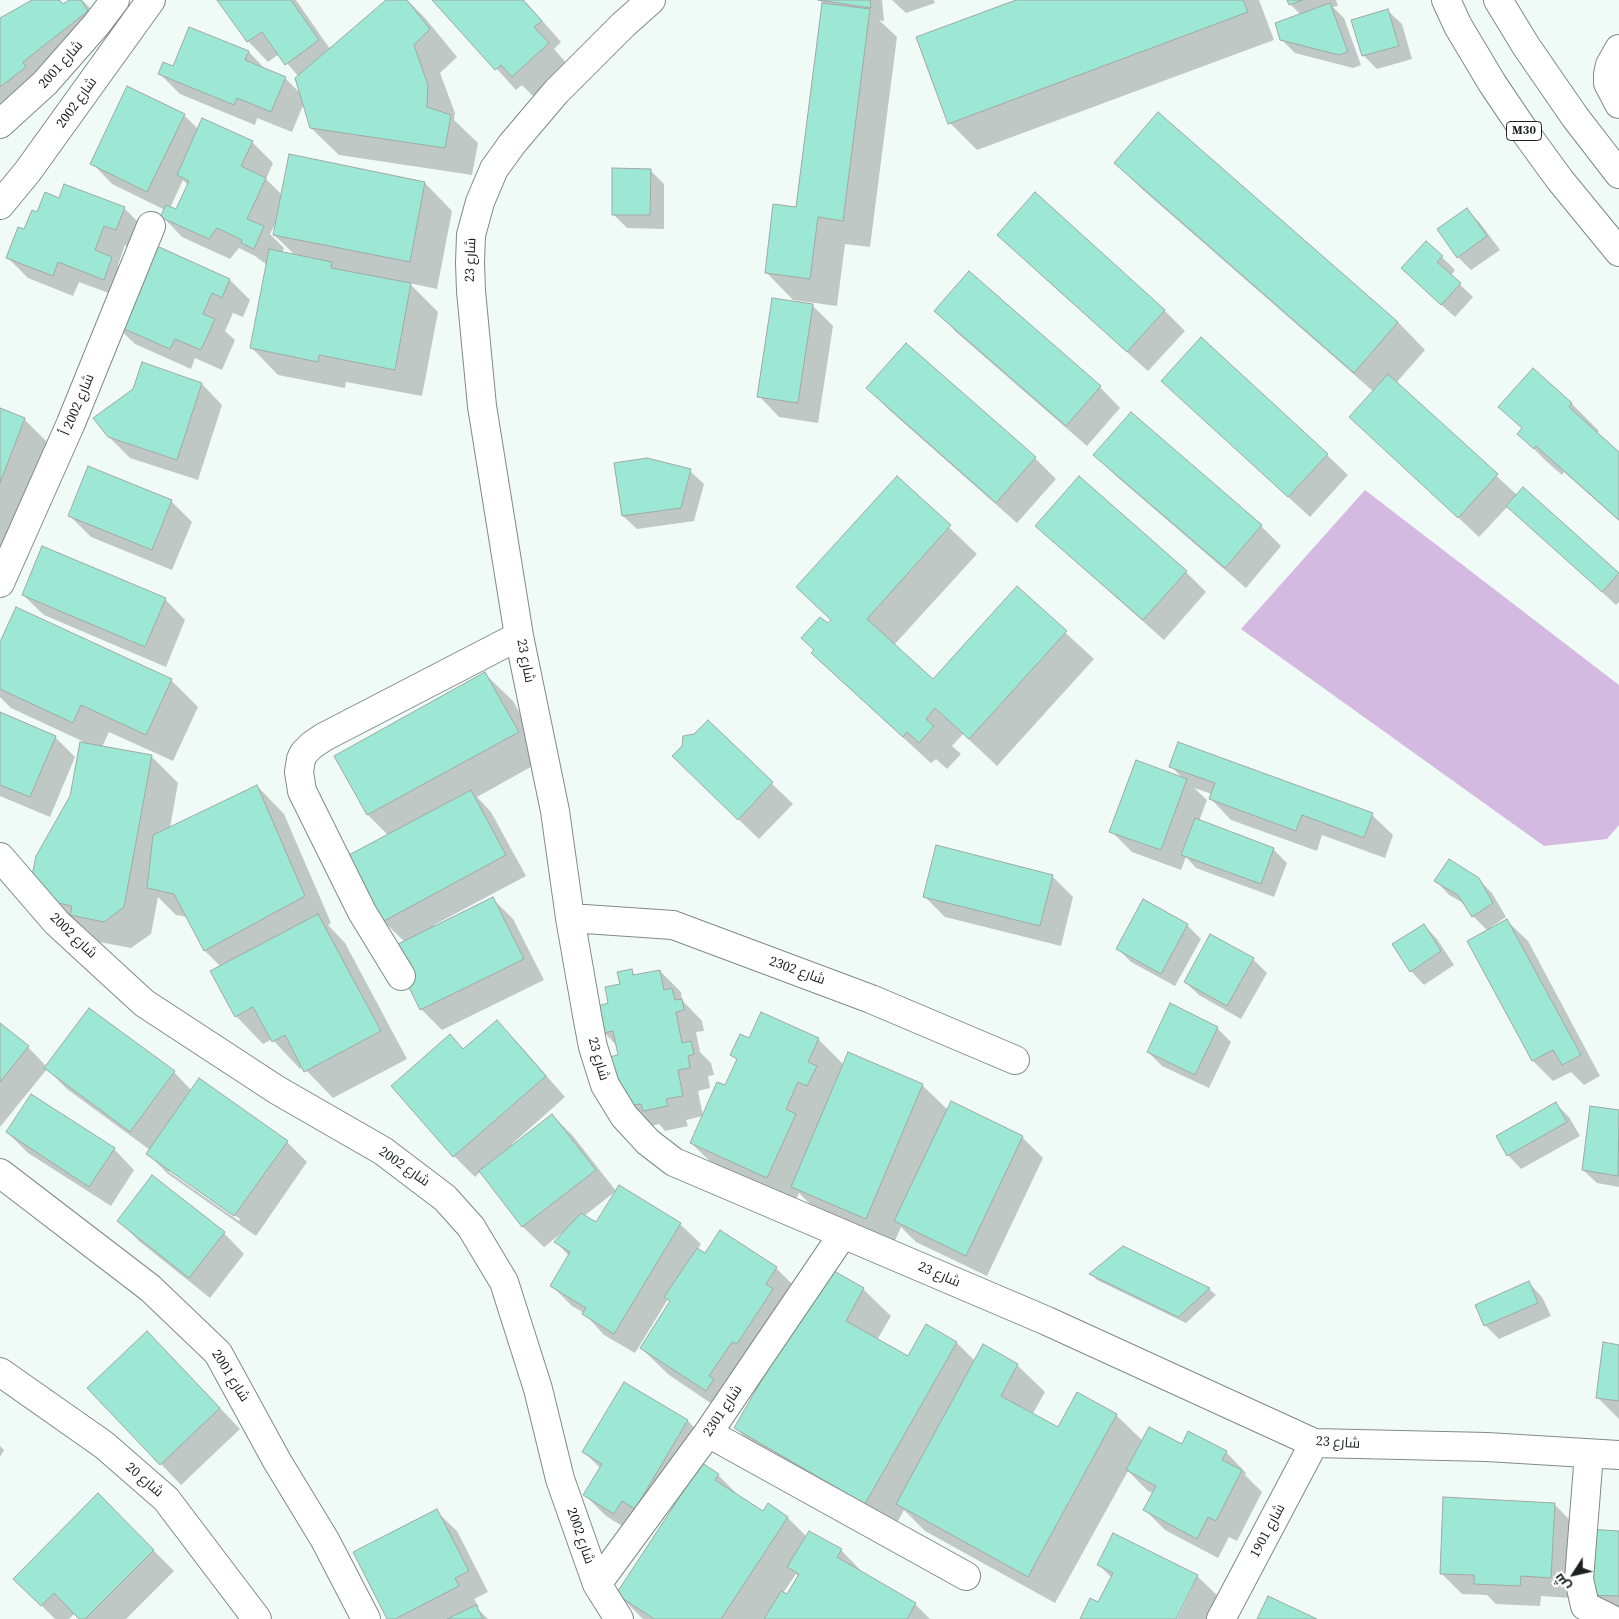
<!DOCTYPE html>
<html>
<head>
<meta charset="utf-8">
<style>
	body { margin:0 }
	#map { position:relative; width:1619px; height:1619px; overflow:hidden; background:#f0fbf8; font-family:"Source Serif 4",Cairo,serif }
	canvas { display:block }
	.north { position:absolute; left:1549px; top:1549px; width:50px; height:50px; -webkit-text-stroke:4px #fff; paint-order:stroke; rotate:235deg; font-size:14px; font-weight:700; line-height:20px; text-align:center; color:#1d201f }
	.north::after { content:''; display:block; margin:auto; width:18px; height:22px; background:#1d201f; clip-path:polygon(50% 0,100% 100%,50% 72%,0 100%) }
</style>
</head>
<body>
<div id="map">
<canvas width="1619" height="1619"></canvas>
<div class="north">ش</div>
</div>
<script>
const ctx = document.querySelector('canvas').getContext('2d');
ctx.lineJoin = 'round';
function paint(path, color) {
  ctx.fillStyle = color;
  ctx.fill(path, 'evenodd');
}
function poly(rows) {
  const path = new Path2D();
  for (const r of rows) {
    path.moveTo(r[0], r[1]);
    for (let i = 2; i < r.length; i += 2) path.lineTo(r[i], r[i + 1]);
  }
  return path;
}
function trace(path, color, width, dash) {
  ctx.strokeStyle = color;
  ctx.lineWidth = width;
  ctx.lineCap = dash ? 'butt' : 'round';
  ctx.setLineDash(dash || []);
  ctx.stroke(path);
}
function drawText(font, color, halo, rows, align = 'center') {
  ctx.font = font + ' "Source Serif 4",Cairo,serif';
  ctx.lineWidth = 5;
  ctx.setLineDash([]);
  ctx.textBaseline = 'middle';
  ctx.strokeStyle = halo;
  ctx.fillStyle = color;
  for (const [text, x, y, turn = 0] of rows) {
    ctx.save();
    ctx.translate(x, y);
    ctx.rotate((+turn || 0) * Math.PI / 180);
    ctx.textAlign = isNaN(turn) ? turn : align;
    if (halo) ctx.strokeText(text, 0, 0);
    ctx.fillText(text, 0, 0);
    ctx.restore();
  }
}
paint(poly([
	[1365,490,1619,685,1619,825,1607,839,1544,846,1241,629]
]), '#d4b9e1');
paint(poly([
	[35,0,60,0,64,5,71,0,82,0,98,16,108,32,43,83,0,124,0,19],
	[219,0,296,0,330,49,388,0,407,0,425,18,457,57,440,73,455,113,454,120,478,143,472,175,339,155,311,128,304,103,292,132,257,118,255,125,180,94,159,73,174,68,190,28,249,52,267,71,285,78,301,94,299,77,279,54,268,62,248,41],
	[434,0,524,0,561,42,554,49,568,65,533,96,522,85,516,90],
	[820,0,882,0,884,21,879,20,897,37,870,247,845,244,837,306,793,300,766,272,797,209,823,3],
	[892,0,934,0,935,3,906,13],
	[1020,0,1259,0,1274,40,977,150,950,123],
	[1289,0,1336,0,1338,6,1333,7,1344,18,1361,65,1353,68,1295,53,1281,39,1301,15,1290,4],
	[1388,11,1402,24,1412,59,1377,69,1363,55],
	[1158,113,1398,322,1425,350,1396,383,1517,495,1523,489,1619,575,1619,602,1616,605,1508,506,1479,537,1351,417,1374,392,1143,190,1115,163],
	[184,115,198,129,252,142,273,163,266,179,282,195,290,156,425,183,452,211,437,289,409,283,438,312,422,396,346,382,345,388,278,375,251,347,267,265,255,256,239,248,230,259,182,237,162,216,165,210,112,184,92,163],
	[183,180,188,185,176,211,170,208],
	[276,222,274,235,295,255,282,253,284,248,270,234],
	[650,170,664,184,664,229,627,228,613,214],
	[60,200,124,208,145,229,137,250,125,245,118,265,132,279,230,280,250,300,243,317,233,313,225,331,235,340,222,370,195,358,191,369,135,344,114,324,125,299,79,282,73,296,28,278,8,258,38,213],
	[1466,209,1480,223,1500,250,1471,270,1458,257],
	[999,235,1164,310,1185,331,1148,371,1019,255],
	[1442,257,1455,270,1451,276,1473,297,1455,317,1416,282],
	[812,305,833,326,818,423,779,417,759,396],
	[936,311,1100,387,1120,408,1087,446,956,332],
	[906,344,1035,458,1056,479,1017,523,888,409,868,388],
	[143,364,202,384,222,405,198,480,130,458,109,437,134,390],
	[1533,369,1572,404,1599,431,1597,433,1619,453,1619,521,1564,472,1562,475,1546,461,1519,434,1523,429,1500,407],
	[1184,401,1327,455,1348,475,1310,517],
	[0,410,24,419,52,447,0,571],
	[1095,455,1261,526,1281,546,1246,588,1116,476],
	[690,471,704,484,694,521,637,529,623,516],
	[897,478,977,554,894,645,933,681,1017,588,1094,659,997,766,963,734,952,746,961,754,947,769,936,759,931,763,840,680,813,653,832,621,798,587],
	[171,501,192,522,172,570,91,537,70,516],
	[1037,526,1186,572,1206,592,1164,640,1058,546],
	[23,595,165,599,185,620,166,667,44,615],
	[0,645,171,680,198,707,173,761,109,732,102,747,151,756,178,783,170,828,257,786,284,814,331,923,328,925,345,943,407,1059,333,1098,303,1067,300,1069,272,1039,263,1044,236,1016,212,972,221,967,205,951,188,917,176,915,158,897,151,934,131,948,99,942,87,930,73,927,45,900,72,797,82,741,11,708,0,697],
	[485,674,513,701,545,759,477,797,491,812,526,876,434,925,436,927,493,899,513,919,544,980,442,1030,421,1009,405,942,383,921,388,835,368,815,336,757],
	[0,713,55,737,75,757,50,817,0,796],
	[708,722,793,804,759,839,694,777,694,735],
	[1171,766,1372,815,1393,835,1385,858,1322,835,1317,851,1231,820,1211,799,1212,794,1194,788,1207,800,1199,821,1273,849,1287,863,1274,897,1196,868,1186,857,1181,870,1132,852,1111,831,1183,779],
	[1052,876,1073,897,1061,946,945,917,924,896],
	[1478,879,1492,893,1506,917,1491,927,1492,929,1507,921,1528,941,1600,1076,1584,1085,1571,1072,1553,1081,1533,1061,1488,931,1473,916,1465,904,1449,895,1436,881],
	[1187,925,1201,939,1175,986,1131,962,1117,948],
	[1424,925,1437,939,1454,965,1424,985,1411,971],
	[1253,959,1267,973,1241,1019,1199,995,1185,982],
	[631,970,636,976,660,971,681,992,682,1000,702,1021,704,1031,696,1032,700,1052,711,1063,714,1075,708,1076,710,1088,698,1091,703,1116,686,1120,688,1126,665,1131,659,1124,647,1127,627,1106,617,1046,604,1032,610,1004],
	[762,1013,818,1039,844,1065,922,1085,948,1110,1022,1137,1043,1158,987,1276,916,1242,901,1227,893,1245,820,1214,799,1193,794,1204,719,1170,691,1143,725,1087,738,1061,732,1055,750,1040],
	[497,1022,517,1042,565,1097,512,1144,513,1146,552,1115,573,1136,616,1191,584,1216,596,1224,680,1224,701,1244,697,1250,706,1255,721,1231,776,1268,804,1296,863,1289,891,1316,877,1340,908,1358,926,1326,957,1343,975,1361,1017,1365,1045,1392,1032,1415,1058,1429,1116,1415,1143,1441,1226,1452,1246,1473,1245,1475,1262,1492,1237,1541,1229,1537,1218,1558,1165,1530,1145,1510,1153,1493,1148,1491,1128,1471,1055,1603,925,1531,904,1510,893,1530,763,1456,736,1428,781,1350,733,1418,669,1375,641,1348,671,1303,668,1299,635,1353,604,1335,584,1313,572,1306,551,1285,569,1256,556,1242,563,1234,562,1233,544,1247,523,1227,481,1171,475,1177,454,1156,393,1086,464,1050],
	[0,1024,28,1047,47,1067,174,1072,192,1091,287,1142,307,1162,256,1236,168,1174,148,1154,150,1150,67,1089,47,1069,0,1127],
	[169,1169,240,1219,239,1221,169,1172],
	[1217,1028,1231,1042,1209,1088,1162,1066,1148,1052],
	[1556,1104,1569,1117,1580,1136,1521,1169,1508,1155],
	[1592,1107,1619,1111,1619,1187,1597,1183,1583,1170],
	[7,1132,114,1149,134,1170,111,1206,28,1153],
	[118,1220,224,1233,244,1254,210,1298,139,1241],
	[1091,1274,1209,1289,1216,1295,1186,1323,1097,1280],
	[1529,1283,1542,1297,1551,1316,1499,1339,1485,1325],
	[1619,1346,1619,1419,1598,1398],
	[168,1353,240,1429,181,1485,89,1388],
	[625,1383,688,1421,708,1442,656,1529,643,1521,635,1534,606,1516,585,1495,601,1469,584,1452],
	[0,1446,4,1450,0,1457],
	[718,1475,742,1499,763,1513,769,1505,788,1518,807,1537,841,1550,866,1576,915,1604,930,1619,643,1619,617,1593],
	[796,1574,799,1577,788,1596,783,1593],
	[98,1495,174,1571,126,1619,81,1619,75,1613,69,1619,55,1619,15,1579],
	[1554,1504,1575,1525,1571,1598,1541,1596,1540,1606,1496,1604,1487,1595,1462,1594,1441,1573],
	[436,1511,457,1531,488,1592,474,1599,479,1607,477,1608,488,1619,388,1619],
	[1619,1532,1619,1619,1588,1594],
	[1099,1565,1197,1576,1218,1596,1206,1619,1177,1619,1195,1582,1193,1582,1175,1619,1081,1619,1099,1604,1112,1578]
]), '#0003');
const building = poly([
	[32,0,59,0,63,4,69,0,81,0,88,11,23,62,26,67,0,87,0,18,32,0],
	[217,0,291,0,319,40,285,65,262,32,247,42,217,0],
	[386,0,407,0,430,29,414,45,428,85,427,107,451,115,445,148,310,128,295,78,386,0],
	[432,0,523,0,542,21,534,27,549,43,512,77,501,65,495,70,432,0],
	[818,0,870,0,871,8,818,0],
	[1016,0,1243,0,1248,12,948,124,916,37,1016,0],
	[1287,0,1303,0,1289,5,1287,0],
	[822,3,870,9,843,221,818,217,810,279,765,273,773,204,796,207,822,3],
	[1330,3,1348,52,1339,55,1280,40,1275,23,1330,3],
	[1388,9,1399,46,1362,56,1351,20,1388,9],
	[189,27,249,51,245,60,286,77,271,112,237,98,234,105,158,74,163,62,173,66,189,27],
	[127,86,185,114,147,192,90,164,127,86],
	[1158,112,1398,322,1354,373,1114,163,1158,112],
	[202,118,253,141,241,166,266,178,247,219,264,226,254,249,241,243,242,240,217,228,209,239,160,217,166,205,176,209,189,181,177,175,202,118],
	[289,154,425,182,410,262,273,235,289,154],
	[612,168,651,169,650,215,612,215,612,168],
	[64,184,125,207,116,230,104,226,95,250,112,257,104,280,58,262,53,276,6,258,18,227,24,229,32,210,37,212,45,192,59,198,64,184],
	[1035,192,1165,310,1127,352,997,235,1035,192],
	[1467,208,1487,236,1457,258,1437,229,1467,208],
	[1426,241,1443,256,1437,262,1461,283,1441,305,1401,268,1426,241],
	[157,246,230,279,222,298,212,293,203,314,215,319,201,350,175,339,170,349,113,324,157,246],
	[269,249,332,262,331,268,411,283,395,370,319,355,318,362,250,348,269,249],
	[969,271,1101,386,1066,426,934,311,969,271],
	[772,298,813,304,798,403,757,397,772,298],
	[1201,337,1328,454,1288,497,1161,381,1201,337],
	[906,343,1036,457,996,503,866,388,906,343],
	[142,362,202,383,177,460,108,437,93,418,133,389,142,362],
	[1533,368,1572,403,1569,407,1619,452,1619,520,1536,446,1534,449,1517,434,1522,428,1498,407,1533,368],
	[1388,374,1498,474,1458,518,1349,417,1388,374],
	[0,408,25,418,0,483,0,408],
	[1131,412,1262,525,1225,568,1093,455,1131,412],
	[647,458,691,469,681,508,622,516,614,463,647,458],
	[88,466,172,500,152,550,68,516,88,466],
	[897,476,951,525,867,619,933,679,1017,586,1067,631,969,739,935,708,926,719,934,726,919,743,907,732,903,737,811,653,814,650,801,638,820,617,828,623,831,620,796,587,897,476],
	[1079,476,1187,571,1143,620,1035,526,1079,476],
	[1523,487,1619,573,1602,592,1506,506,1523,487],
	[42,546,166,598,145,647,22,595,42,546],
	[16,607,172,679,146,735,81,705,73,723,0,689,0,642,16,607],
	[485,672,519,732,367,815,334,756,485,672],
	[0,712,56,736,30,797,0,785,0,712],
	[708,720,773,782,738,820,672,756,682,746,683,736,694,734,708,720],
	[80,742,152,755,124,907,104,922,70,915,72,906,44,900,31,881,36,856,70,796,80,742],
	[1178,742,1373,813,1364,838,1302,815,1296,831,1209,799,1215,783,1169,767,1178,742],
	[1136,760,1187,779,1161,850,1109,832,1136,760],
	[257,785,305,896,204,951,174,894,147,888,153,835,257,785],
	[471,790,506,855,382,922,347,856,471,790],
	[1195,818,1274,848,1261,884,1181,855,1195,818],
	[936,845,1053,875,1040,926,923,897,936,845],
	[1449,859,1479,878,1493,903,1472,917,1458,895,1434,881,1449,859],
	[493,897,524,959,420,1010,390,948,493,897],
	[1143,899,1188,924,1161,974,1116,949,1143,899],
	[318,914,381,1031,304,1072,285,1035,272,1042,253,1007,235,1017,210,971,318,914],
	[1507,919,1581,1055,1562,1065,1553,1050,1532,1061,1467,941,1507,919],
	[1424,924,1441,951,1410,972,1392,944,1424,924],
	[1210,934,1254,958,1227,1006,1184,982,1210,934],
	[632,969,633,975,660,970,664,990,672,988,675,1000,682,999,684,1010,676,1012,682,1043,691,1041,694,1054,688,1056,690,1068,678,1070,683,1096,666,1099,668,1106,643,1111,641,1104,625,1106,609,1057,618,1055,613,1031,603,1033,598,1006,608,1003,605,987,620,984,617,972,632,969],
	[1170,1003,1218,1027,1195,1075,1147,1052,1170,1003],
	[89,1008,175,1071,130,1132,44,1068,89,1008],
	[761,1012,819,1038,808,1062,817,1066,807,1086,798,1082,786,1109,796,1114,767,1178,690,1143,717,1082,725,1085,737,1059,730,1055,740,1034,749,1038,761,1012],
	[497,1020,546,1076,453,1157,391,1086,450,1034,463,1049,497,1020],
	[0,1023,29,1046,0,1082,0,1023],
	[848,1052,923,1084,866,1219,791,1187,848,1052],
	[199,1078,288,1141,234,1216,146,1154,199,1078],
	[31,1094,115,1148,89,1187,6,1132,31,1094],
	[951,1101,1023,1136,966,1256,894,1221,951,1101],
	[1556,1102,1567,1122,1507,1156,1496,1136,1556,1102],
	[1590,1106,1619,1110,1618,1176,1582,1170,1590,1106],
	[552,1114,596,1170,522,1227,479,1171,552,1114],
	[152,1175,225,1232,189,1278,117,1221,152,1175],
	[619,1185,681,1223,614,1334,582,1314,586,1308,550,1286,570,1252,554,1242,581,1213,596,1222,619,1185],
	[720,1230,777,1267,766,1284,773,1289,737,1344,732,1342,709,1376,714,1379,706,1391,640,1348,670,1301,664,1297,697,1248,705,1253,720,1230],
	[1123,1246,1210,1288,1178,1317,1089,1274,1123,1246],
	[827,1267,864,1288,846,1321,908,1356,926,1324,957,1342,865,1504,734,1428,827,1267],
	[1529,1281,1538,1303,1484,1326,1475,1305,1529,1281],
	[147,1331,220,1408,160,1465,87,1388,147,1331],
	[1603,1342,1619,1345,1619,1401,1596,1398,1603,1342],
	[983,1344,1018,1364,1001,1396,1058,1427,1077,1392,1117,1414,1028,1577,896,1504,983,1344],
	[624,1382,688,1420,635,1509,622,1501,614,1514,583,1495,602,1464,582,1452,624,1382],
	[1149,1427,1182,1444,1188,1431,1227,1451,1222,1460,1242,1470,1216,1521,1208,1517,1197,1539,1143,1510,1156,1486,1126,1470,1149,1427],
	[702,1463,719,1474,715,1480,763,1511,768,1503,788,1517,721,1619,654,1619,616,1594,702,1463],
	[98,1493,154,1550,85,1619,79,1619,54,1593,41,1606,13,1579,98,1493],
	[1443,1497,1555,1503,1551,1578,1521,1576,1520,1586,1474,1584,1474,1575,1440,1574,1443,1497],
	[437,1509,469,1571,455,1578,459,1586,395,1619,387,1619,353,1552,437,1509],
	[1588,1529,1619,1531,1619,1596,1586,1595,1588,1529],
	[809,1531,842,1549,837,1557,916,1603,907,1619,764,1619,781,1591,787,1594,799,1574,787,1567,809,1531],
	[1113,1533,1198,1575,1176,1619,1080,1619,1090,1598,1098,1602,1113,1573,1097,1565,1113,1533],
	[1268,1596,1317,1619,1257,1619,1268,1596],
	[476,1605,483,1619,447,1619,476,1605]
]);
paint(building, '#9de7d5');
trace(building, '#9fa8a5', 1);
const minor = poly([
	[651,0,623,25,556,92,512,144,494,169,480,202,471,235,470,263,471,291,482,406,519,636,555,811,570,918,587,1015,593,1047,605,1085,624,1116,648,1142,674,1162,1047,1321,1314,1443,1487,1447,1619,1455],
	[1619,49,1610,65,1608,74,1608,83,1619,104],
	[0,124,45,83,96,25,115,0],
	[0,205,28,171,151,0],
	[0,583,71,423,151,226],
	[0,857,57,923,144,1003,277,1090,383,1151,445,1198,471,1227,504,1282,538,1389,560,1479,597,1584,619,1619],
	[570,918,673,925,871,999,1015,1060],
	[401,976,362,912,302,791,299,772,301,759,304,753,312,745,324,737,519,636],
	[0,1173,150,1288,218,1353,277,1461,325,1540,366,1619],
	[0,1372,104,1445,166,1499,257,1619],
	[708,1433,966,1576],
	[1589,1454,1579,1579,1585,1606,1611,1619],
	[597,1584,708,1433,843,1234],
	[1221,1619,1314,1443]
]);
const highway = poly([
	[1446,0,1458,26,1492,83,1525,132,1560,180,1619,252],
	[1498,0,1526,46,1575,117,1619,174]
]);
trace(minor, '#818a87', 30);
trace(highway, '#818a87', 30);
trace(minor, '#fff', 28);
trace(highway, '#fff', 28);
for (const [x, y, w] of [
	[1524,131,35]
]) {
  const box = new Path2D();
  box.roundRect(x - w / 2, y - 9.5, w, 19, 4);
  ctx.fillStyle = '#fff';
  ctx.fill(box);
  trace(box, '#1d201f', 1);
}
drawText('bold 12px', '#1d201f', null, [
	["M30",1524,131]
]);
drawText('14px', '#1d201f', '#fff', [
	["شارع 2001",61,65,-48],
	["شارع 2002",77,103,-54],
	["شارع 23",471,260,-88],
	["شارع 2002 أ",78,405,-67],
	["شارع 23",525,661,79],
	["شارع 2002",73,936,44],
	["شارع 2302",797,971,20],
	["شارع 23",598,1059,74],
	["شارع 2002",404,1167,35],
	["شارع 23",939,1275,23],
	["شارع 2001",230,1376,58],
	["شارع 2301",723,1411,-56],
	["شارع 23",1338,1443,4],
	["شارع 20",144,1480,41],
	["شارع 1901",1268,1531,-62],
	["شارع 2002",580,1536,71]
]);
</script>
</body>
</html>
